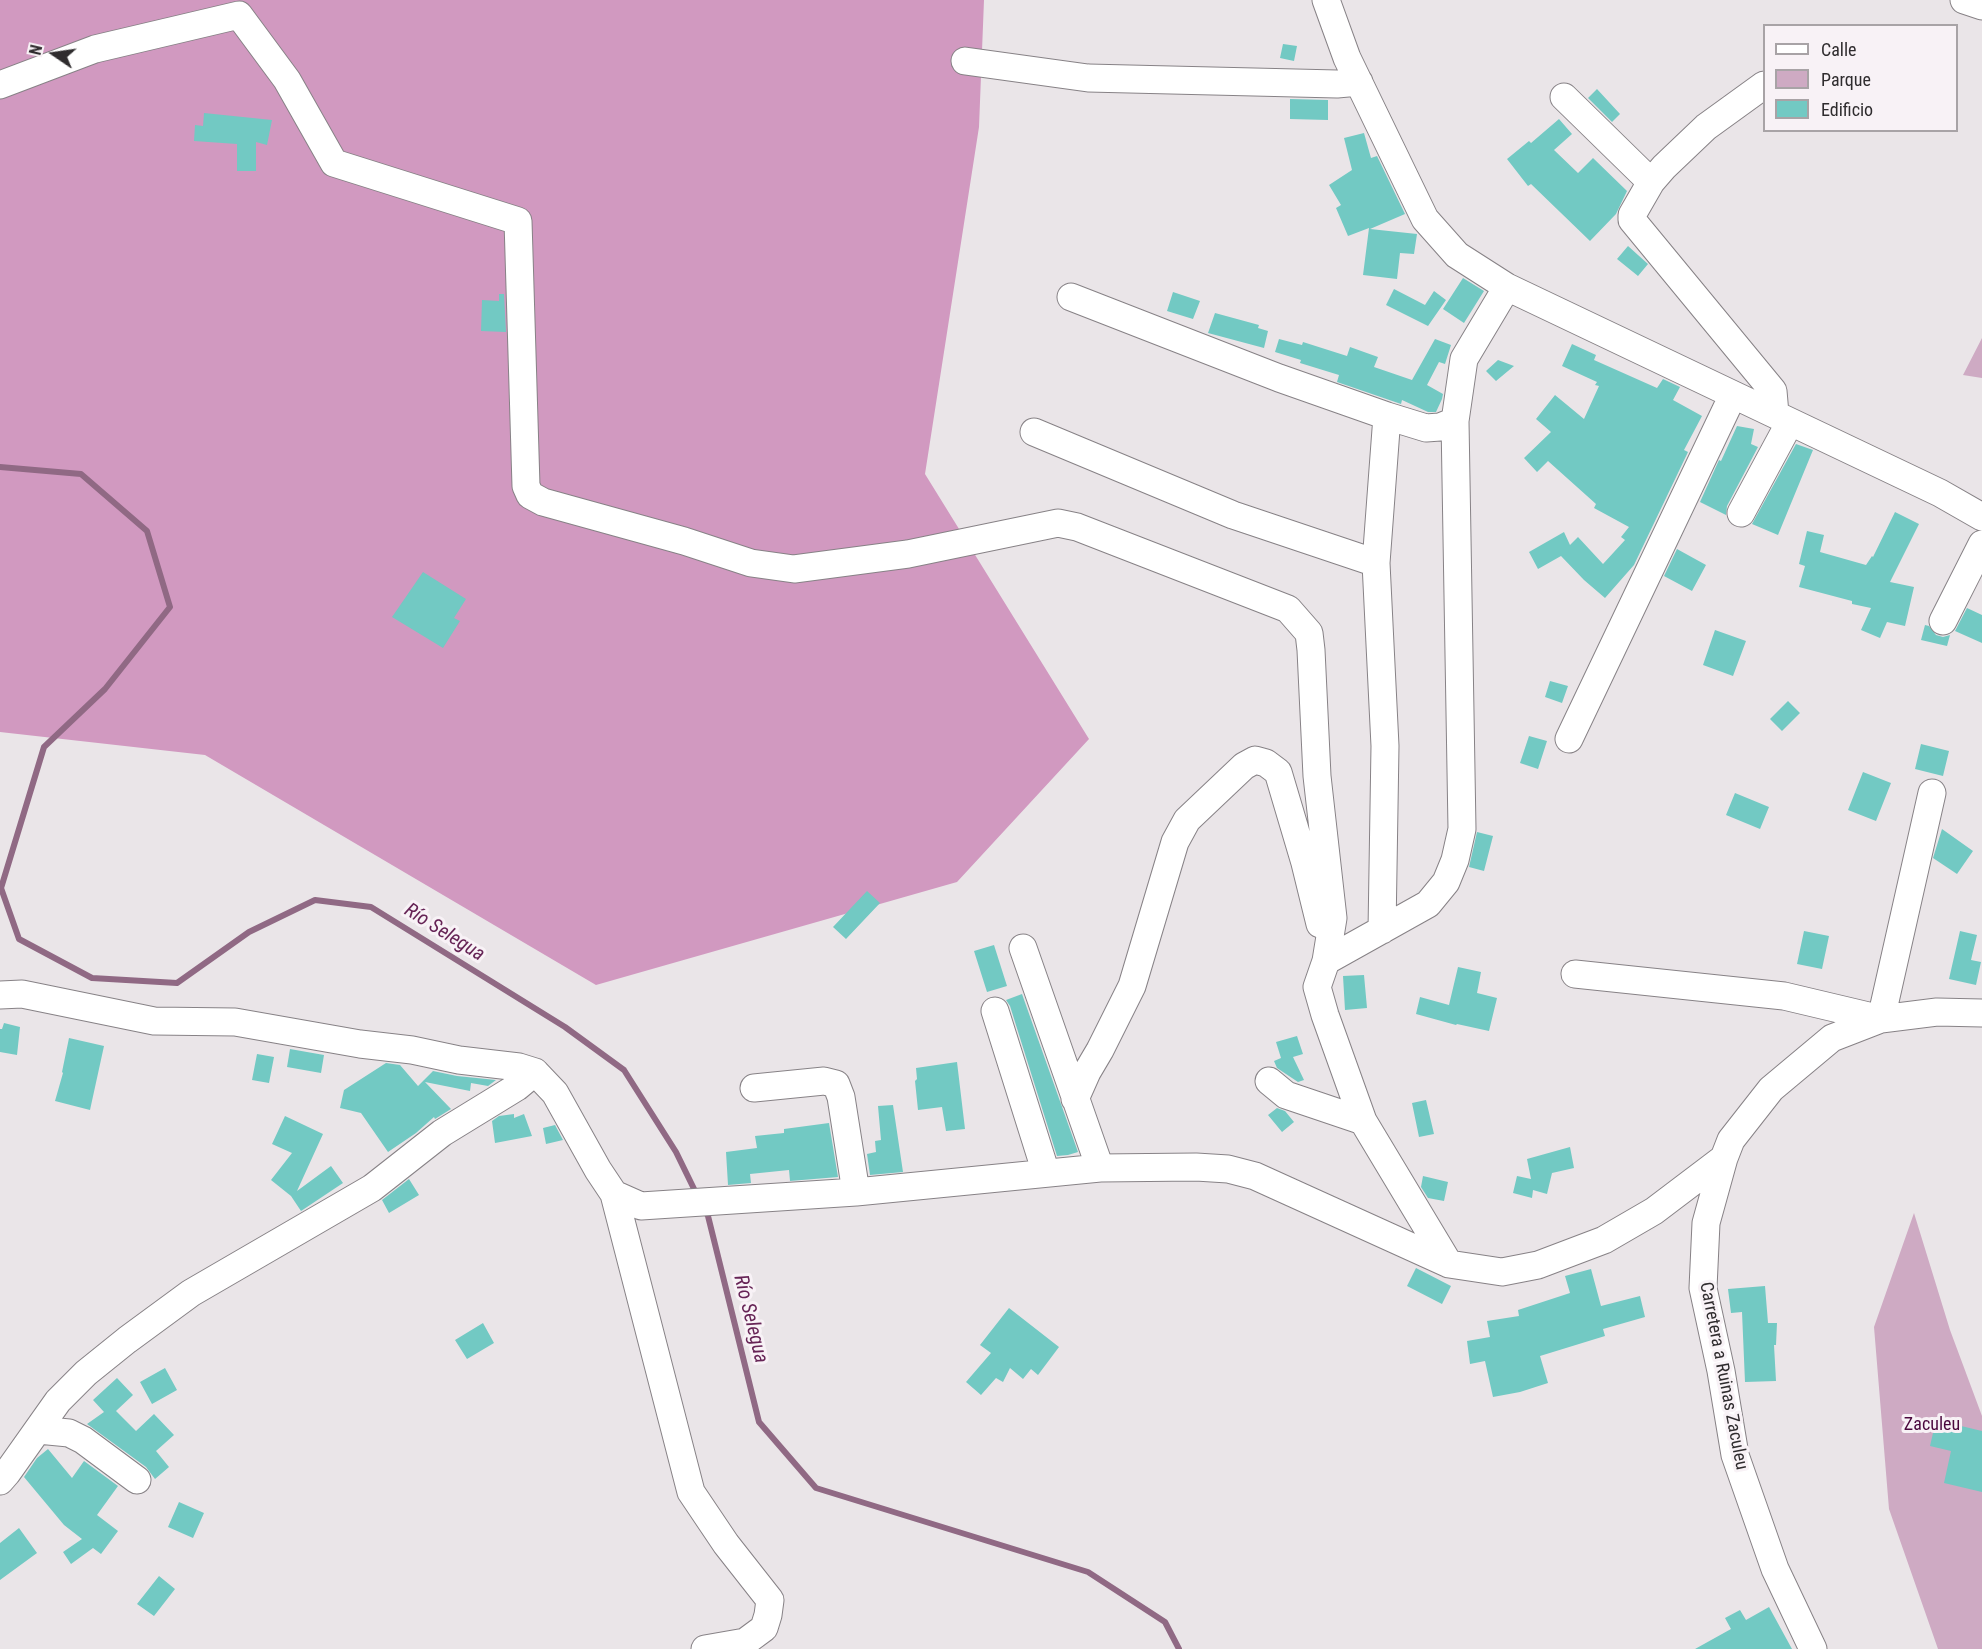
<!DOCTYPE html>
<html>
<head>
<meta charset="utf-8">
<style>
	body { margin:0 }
	#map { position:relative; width:1982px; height:1649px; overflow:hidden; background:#eae5e8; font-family:"Roboto Condensed",sans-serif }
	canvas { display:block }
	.legend { position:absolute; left:1763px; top:24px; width:195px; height:108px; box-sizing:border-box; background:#f8f2f6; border:2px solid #a8a3a6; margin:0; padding:8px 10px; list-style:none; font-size:18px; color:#2f2c2e }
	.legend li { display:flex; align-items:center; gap:12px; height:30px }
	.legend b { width:30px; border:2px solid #a8a3a6 }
	.north { position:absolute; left:24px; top:24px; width:60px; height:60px; -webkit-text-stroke:4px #f8f2f6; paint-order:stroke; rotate:283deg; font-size:16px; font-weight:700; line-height:24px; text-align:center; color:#2f2c2e }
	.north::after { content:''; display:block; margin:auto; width:21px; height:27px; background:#2f2c2e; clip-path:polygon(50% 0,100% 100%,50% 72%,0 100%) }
</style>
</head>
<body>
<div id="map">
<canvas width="1982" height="1649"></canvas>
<ul class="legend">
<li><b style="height:8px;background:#fff"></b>Calle</li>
<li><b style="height:16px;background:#ceaac3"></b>Parque</li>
<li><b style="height:16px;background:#72c9c3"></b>Edificio</li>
</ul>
<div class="north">N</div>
</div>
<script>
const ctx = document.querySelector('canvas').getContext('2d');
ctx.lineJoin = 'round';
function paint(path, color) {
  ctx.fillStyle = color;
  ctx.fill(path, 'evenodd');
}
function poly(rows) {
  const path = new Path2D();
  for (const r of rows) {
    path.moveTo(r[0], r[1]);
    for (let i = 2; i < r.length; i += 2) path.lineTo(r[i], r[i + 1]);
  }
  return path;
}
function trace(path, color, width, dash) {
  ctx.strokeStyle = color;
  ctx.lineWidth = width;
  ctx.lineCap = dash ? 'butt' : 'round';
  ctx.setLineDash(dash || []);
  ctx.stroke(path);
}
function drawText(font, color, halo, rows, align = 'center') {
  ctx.font = font + ' "Roboto Condensed",sans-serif';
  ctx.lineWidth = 6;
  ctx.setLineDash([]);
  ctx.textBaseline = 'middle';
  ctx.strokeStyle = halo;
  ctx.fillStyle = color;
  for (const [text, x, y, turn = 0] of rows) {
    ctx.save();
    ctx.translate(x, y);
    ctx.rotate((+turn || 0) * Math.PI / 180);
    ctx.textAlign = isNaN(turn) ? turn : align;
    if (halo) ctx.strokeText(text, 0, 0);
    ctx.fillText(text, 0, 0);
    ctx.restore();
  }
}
paint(poly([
	[1982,338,1982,378,1963,375],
	[1914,1213,1950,1330,1982,1416,1982,1649,1938,1649,1889,1509,1874,1327]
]), '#ceaac3');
paint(poly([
	[0,0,984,0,979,127,925,474,1089,739,957,882,596,985,205,755,0,732]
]), '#d199c0');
trace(poly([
	[0,467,81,474,147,531,170,607,105,689,44,747,1,888,19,939,92,978,177,983,249,932,315,900,371,907,565,1027,624,1070,676,1152,697,1195],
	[704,1209,708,1216,759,1422,816,1488,1088,1572,1165,1622,1179,1649]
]), '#906984', 6);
paint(poly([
	[1283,44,1297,46,1294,61,1280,58],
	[1597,89,1620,114,1612,122,1588,98],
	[1290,99,1328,100,1328,120,1290,119],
	[204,113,272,120,267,145,256,142,256,171,237,171,237,144,194,141,195,125,203,126],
	[1559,119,1572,134,1554,150,1578,173,1593,158,1627,191,1616,214,1590,241,1531,184,1528,186,1507,159,1529,141,1531,143],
	[1364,133,1371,158,1377,156,1405,214,1370,229,1417,234,1414,254,1400,253,1397,279,1363,275,1369,228,1348,236,1336,208,1341,205,1329,185,1352,170,1344,138],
	[1628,246,1648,264,1638,276,1617,259],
	[1463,278,1484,291,1464,323,1443,309],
	[1394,289,1425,305,1434,291,1446,300,1428,326,1386,305],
	[1173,292,1200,301,1193,319,1167,311],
	[499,294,504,294,506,332,481,331,482,300,499,301],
	[1215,313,1259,325,1258,328,1268,331,1264,348,1208,333],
	[1279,339,1302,345,1303,342,1347,356,1350,347,1378,357,1374,367,1412,380,1435,339,1451,345,1445,364,1439,362,1427,385,1443,394,1442,399,1436,412,1428,412,1402,400,1401,404,1337,382,1339,375,1300,363,1301,360,1275,352],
	[1572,344,1596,355,1594,360,1657,388,1663,379,1680,387,1673,400,1702,416,1684,450,1688,452,1634,565,1605,598,1584,580,1561,556,1538,569,1529,552,1564,532,1570,545,1578,537,1603,564,1625,540,1621,537,1629,527,1594,508,1596,504,1548,461,1537,472,1524,458,1551,432,1536,419,1555,395,1584,419,1599,386,1595,385,1597,382,1562,366],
	[1498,360,1514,366,1496,381,1486,371],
	[1737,426,1754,429,1751,444,1758,447,1727,506,1726,515,1700,502,1719,460,1721,461],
	[1796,444,1813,450,1778,535,1752,524],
	[1895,512,1919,524,1890,582,1914,587,1905,626,1887,622,1880,638,1861,630,1871,608,1852,604,1852,601,1799,587,1805,566,1799,564,1807,531,1824,535,1820,552,1866,565,1872,556,1873,557],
	[1677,549,1706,565,1692,591,1664,576],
	[423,572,466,599,454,618,460,621,443,648,392,617],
	[1967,608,1982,615,1982,643,1955,631],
	[1925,625,1929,626,1936,635,1943,637,1950,635,1947,646,1921,640],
	[1715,630,1746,641,1733,676,1703,665],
	[1550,681,1568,686,1562,703,1545,697],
	[1788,701,1800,713,1782,731,1770,719],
	[1529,736,1547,741,1538,769,1520,763],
	[1921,744,1949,751,1943,776,1915,769],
	[1863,772,1891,783,1876,821,1848,810],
	[1735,793,1769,807,1760,829,1726,815],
	[1942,829,1973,851,1957,874,1933,858],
	[1477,832,1493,836,1484,871,1469,867],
	[867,891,880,903,846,939,833,927],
	[1804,931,1829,936,1822,969,1797,964],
	[1960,931,1977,935,1971,960,1981,962,1976,985,1949,979],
	[994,945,1007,986,987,992,974,951],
	[1458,967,1481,972,1477,993,1497,998,1489,1031,1457,1024,1456,1025,1416,1014,1420,997,1449,1005],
	[1364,975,1367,1008,1345,1010,1343,976],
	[1022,994,1078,1152,1068,1155,1057,1156,1010,1006,1006,1000],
	[4,1023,20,1027,17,1055,0,1052,0,1029,2,1029],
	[1297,1036,1303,1054,1293,1057,1304,1080,1298,1082,1277,1068,1274,1061,1281,1058,1276,1042],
	[69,1038,104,1046,90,1110,55,1101,63,1073,62,1072],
	[290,1049,324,1055,321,1073,287,1067],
	[257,1054,274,1057,269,1083,252,1080],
	[957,1062,965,1129,946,1131,942,1107,918,1110,915,1081,917,1079,916,1068],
	[386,1063,400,1065,418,1086,433,1071,457,1076,496,1080,488,1086,471,1083,470,1091,425,1082,451,1109,435,1119,434,1117,416,1133,388,1152,361,1113,340,1108,344,1090],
	[1426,1100,1434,1134,1419,1137,1412,1103],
	[893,1105,903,1172,870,1175,867,1154,876,1152,875,1141,881,1140,878,1106],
	[1277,1108,1285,1111,1294,1122,1282,1132,1268,1115],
	[514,1114,514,1118,524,1114,532,1136,495,1143,492,1121,499,1116],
	[285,1116,323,1134,297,1191,331,1166,343,1183,301,1211,291,1196,271,1180,292,1153,272,1144],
	[829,1123,838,1177,790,1181,789,1170,750,1174,751,1183,728,1185,726,1152,757,1148,755,1136,784,1133,784,1129],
	[555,1125,563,1140,546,1144,543,1128],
	[1570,1147,1574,1168,1552,1173,1547,1194,1533,1190,1532,1198,1513,1193,1517,1176,1531,1179,1527,1159],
	[1423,1176,1448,1182,1444,1201,1428,1198,1421,1187],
	[409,1179,419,1195,389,1213,382,1200],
	[1416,1268,1451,1286,1442,1304,1407,1286],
	[1591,1269,1601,1306,1640,1296,1645,1317,1603,1329,1605,1336,1540,1356,1548,1383,1520,1392,1493,1397,1485,1361,1470,1364,1467,1341,1490,1337,1487,1321,1519,1316,1518,1310,1570,1293,1565,1276],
	[1765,1286,1768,1323,1777,1323,1776,1345,1774,1345,1776,1381,1745,1382,1742,1312,1731,1313,1728,1289],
	[1009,1308,1059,1347,1038,1375,1031,1369,1023,1379,1010,1368,1003,1382,996,1378,981,1395,966,1382,991,1353,980,1345],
	[483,1323,494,1343,467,1359,455,1340],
	[165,1368,177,1390,152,1404,140,1382],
	[117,1378,133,1395,116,1411,136,1431,154,1414,174,1435,156,1451,169,1467,155,1479,146,1467,87,1424,104,1412,93,1400],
	[1936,1420,1982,1431,1982,1492,1944,1483,1951,1451,1930,1446],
	[48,1449,72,1478,84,1461,118,1486,97,1515,118,1531,101,1554,93,1548,71,1564,63,1552,82,1539,64,1525,24,1477,37,1458],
	[179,1502,204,1513,193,1538,168,1527],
	[19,1528,37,1553,0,1580,0,1543],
	[159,1576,175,1589,154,1616,137,1604],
	[1769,1607,1792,1649,1695,1649,1731,1629,1725,1618,1740,1610,1746,1620]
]), '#72c9c3');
const minor = poly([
	[1326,0,1347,58,1425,219,1457,255,1507,287,1940,493,1982,517],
	[1964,0,1982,6],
	[965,61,1088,78,1337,84,1359,82],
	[0,85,95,49,239,15,287,80,334,163,518,221,526,486,530,495,543,502,684,541,751,563,794,569,908,554,1058,523,1077,527,1288,609,1309,633,1311,650,1317,776,1333,918,1326,961],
	[1764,85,1706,127,1664,167,1651,182,1632,215,1632,220,1773,391,1775,414],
	[1564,97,1651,182],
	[1071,297,1279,378,1387,416,1426,428,1440,427,1455,421],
	[1034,432,1233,515,1376,563],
	[1741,513,1790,422],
	[1943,621,1982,544],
	[1569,739,1733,395],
	[1382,930,1385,746,1376,563,1387,416],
	[1023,948,1100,1168],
	[1575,974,1784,996,1881,1019,1932,793],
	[0,995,22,994,154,1021,235,1022,360,1044,412,1050,459,1060,519,1067,535,1072],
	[995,1011,1046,1173],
	[1269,1081,1286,1095,1363,1121],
	[754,1088,824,1081,836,1084,841,1097,856,1192],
	[1075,1099,1087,1072,1100,1050,1132,986,1175,842,1187,820,1244,766,1255,760,1266,763,1278,772,1305,863,1320,924],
	[614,1194,691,1492,726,1544,770,1600,768,1615,764,1628,745,1642,705,1649],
	[1449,1264,1363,1121,1325,1015,1317,987,1326,961,1428,904,1446,882,1455,860,1462,829,1455,421,1464,359,1507,287],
	[38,1430,69,1433,83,1440,137,1480],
	[0,1481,7,1473,58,1401,86,1373,127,1340,191,1293,372,1188,442,1133,517,1087,535,1072,555,1093,598,1170,614,1194,641,1206,856,1192,1100,1168,1196,1167,1228,1169,1255,1176,1449,1264,1502,1272,1538,1265,1604,1240,1654,1211,1724,1158],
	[1813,1649,1775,1569,1735,1455,1721,1371,1703,1288,1706,1223,1724,1158,1731,1140,1771,1089,1832,1038,1881,1019,1937,1012,1982,1013]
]);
trace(minor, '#878286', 29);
trace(minor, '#fff', 27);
drawText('18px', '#2f2c2e', '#f8f2f6', [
	["Carretera a Ruinas Zaculeu",1723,1376,79]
]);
drawText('18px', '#4a073d', '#f8f2f6', [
	["Zaculeu",1932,1425]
]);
drawText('italic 20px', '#662456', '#f8f2f6', [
	["Río Selegua",444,933,32],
	["Río Selegua",750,1319,76]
]);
</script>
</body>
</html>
